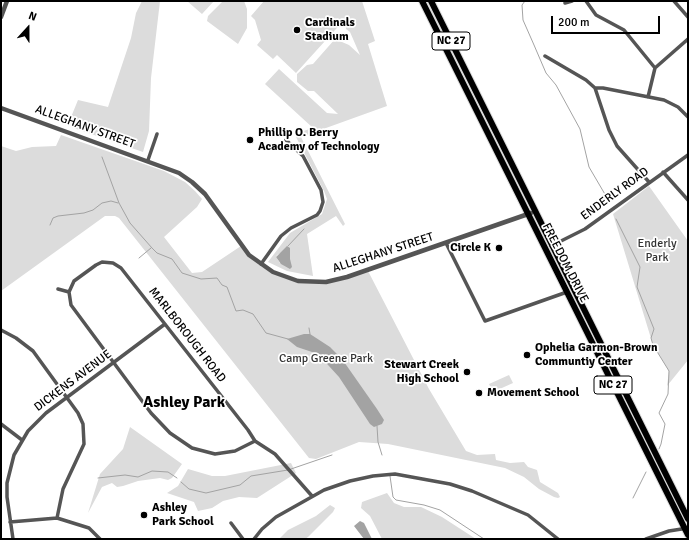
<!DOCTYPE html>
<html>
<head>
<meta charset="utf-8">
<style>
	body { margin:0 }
	#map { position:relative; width:689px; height:540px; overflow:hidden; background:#fff; font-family:Signika,sans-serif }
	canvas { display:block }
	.frame { position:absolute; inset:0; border:2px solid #000; pointer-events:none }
	.north { position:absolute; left:8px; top:8px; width:40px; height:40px; -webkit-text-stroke:3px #fff; paint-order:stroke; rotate:21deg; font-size:11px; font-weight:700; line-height:16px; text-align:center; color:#000 }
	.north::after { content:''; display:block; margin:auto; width:14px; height:18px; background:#000; clip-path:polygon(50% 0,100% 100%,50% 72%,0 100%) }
	.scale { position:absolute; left:551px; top:16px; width:109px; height:18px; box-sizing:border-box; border:2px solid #000; border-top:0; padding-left:5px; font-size:12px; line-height:14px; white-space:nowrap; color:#000; -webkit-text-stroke:3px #fff; paint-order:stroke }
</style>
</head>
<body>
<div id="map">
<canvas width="689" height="540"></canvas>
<div class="frame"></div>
<div class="north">N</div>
<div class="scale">200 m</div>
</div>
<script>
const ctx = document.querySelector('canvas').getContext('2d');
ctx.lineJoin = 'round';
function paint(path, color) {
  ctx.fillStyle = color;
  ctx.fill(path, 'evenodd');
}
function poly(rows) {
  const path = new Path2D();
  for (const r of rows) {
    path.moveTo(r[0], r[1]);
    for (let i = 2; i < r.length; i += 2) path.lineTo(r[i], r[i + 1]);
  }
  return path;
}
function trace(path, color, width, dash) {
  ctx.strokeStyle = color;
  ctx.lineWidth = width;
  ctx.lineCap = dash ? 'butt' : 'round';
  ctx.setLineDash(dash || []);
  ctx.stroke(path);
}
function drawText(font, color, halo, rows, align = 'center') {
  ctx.font = font + ' Signika,sans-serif';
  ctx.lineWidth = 3.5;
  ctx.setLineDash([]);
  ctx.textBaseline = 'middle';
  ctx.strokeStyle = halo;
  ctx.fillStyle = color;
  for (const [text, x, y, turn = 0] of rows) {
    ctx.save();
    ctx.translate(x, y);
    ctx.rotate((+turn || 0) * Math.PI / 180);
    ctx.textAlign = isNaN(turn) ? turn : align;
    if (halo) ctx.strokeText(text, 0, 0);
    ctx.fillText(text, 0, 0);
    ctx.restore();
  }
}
paint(poly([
	[142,1,160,1,151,78,149,131,143,152,74,128,69,122,78,100,108,107,131,38,136,13],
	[187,1,214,1,202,14],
	[223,1,244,1,247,9,247,28,238,44,207,21,208,16],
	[264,1,362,1,375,41,368,44,387,106,301,137,345,224,343,226,336,216,307,234,313,276,287,271,268,262,290,233,322,214,327,199,324,191,296,137,297,133,313,128,265,84,279,69,327,113,338,114,314,91,308,91,297,82,297,74,307,65,313,64,335,39,349,45,360,55,350,32,346,29,345,19,296,73,277,55,273,59,257,45,261,40,255,20,251,16],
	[290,248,290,259,280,263,276,257,277,255],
	[61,135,164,171,185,182,195,191,202,199,197,207,164,237,192,273,202,272,241,246,249,255,278,275,315,283,368,271,429,389,466,451,477,455,495,454,496,460,510,463,524,462,528,467,537,470,540,482,558,493,560,497,558,498,554,497,539,489,524,477,505,468,388,444,359,442,316,459,309,458,119,218,115,216,105,216,1,291,1,146,16,151,32,147,56,146],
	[649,186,688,241,688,360,667,386,669,371,653,345,613,214],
	[509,375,513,383,493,392,489,384],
	[130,427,182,464,172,478,168,480,160,478,138,481,123,486,117,487,112,483,102,487,88,513,100,474,123,449],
	[291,463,296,473,257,498,239,497,223,501,212,508,198,511,194,502,167,493,178,486,188,469,212,476,225,476],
	[387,493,394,503,404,507,421,507,442,517,476,539,382,539,370,516,361,508,362,502],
	[330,505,335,508,333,512,308,537,305,539,279,539,288,530,316,516]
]), '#dcdcdc');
paint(poly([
	[287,246,290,248,290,259,292,267,290,269,281,264,276,257],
	[304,334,310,334,330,347,342,359,377,409,384,420,382,424,374,427,370,424,339,377,318,354,297,347,287,339],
	[360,521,364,523,372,539,364,539,354,526]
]), '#a3a3a3');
trace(poly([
	[525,1,522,5,523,20,534,45,546,73,556,85,580,129,589,167,606,196],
	[102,157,119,203,130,223,152,248,157,253,172,259,182,273,201,279,217,278,222,285,227,287,236,311,243,310,253,314,266,333,288,339],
	[616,219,640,267,637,287,654,329,651,338,653,345,669,371,668,394,659,413,665,424,661,444,659,449],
	[50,225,53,218,58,216,84,213,93,210,102,203,111,201,118,203],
	[288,246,304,229],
	[139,258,151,248],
	[309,328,310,334],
	[377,426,378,442,382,455],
	[291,469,332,455],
	[390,476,393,497,396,500,424,505,440,510,484,539],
	[98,478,125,475,138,477,152,471,168,472,177,478],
	[181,482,189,489,206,493,240,485,251,476,288,470],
	[633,498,646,472]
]), '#a3a3a3', 1);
const primary = poly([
	[422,1,688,535],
	[431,1,688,519]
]);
trace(primary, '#dbdbdb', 8);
trace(poly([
	[586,1,596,15,624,30,655,68],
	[674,1,688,17],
	[565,3,572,1],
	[545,56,586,80,595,88,609,130,617,146,649,182],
	[595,88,603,88,664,100,678,107,688,117],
	[648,97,655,68,688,39],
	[148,160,157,134],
	[663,172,688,200],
	[446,243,485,321,567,292],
	[551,246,585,229,688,155],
	[261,264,281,236,291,228,317,215,320,211,323,202,321,190,303,156,286,140],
	[58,289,69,292],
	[1,330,16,338,33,351,78,413,83,424,84,444,63,489,57,518],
	[1,424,22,440],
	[255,441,235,451,215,454,192,448,170,433,151,413,71,305,69,292,74,281,96,265,102,262,113,263,121,268,248,430,255,441,275,454,312,496],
	[10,522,57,518,89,528,100,539],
	[231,523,243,539],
	[13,539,7,497,7,483,14,455,28,431,46,413,165,324],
	[254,539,262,529,276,517,324,490,350,481,373,476,395,474,450,484,472,491,528,515,558,539],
	[646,539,669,531,688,528]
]), '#555', 3.5);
trace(poly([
	[1,17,7,1],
	[1,108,179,173,192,182,205,194,249,255,273,272,298,281,326,282,347,277,531,213]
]), '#555', 4.5);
trace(primary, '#000', 6);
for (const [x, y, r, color] of [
	[297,30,4,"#000"],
	[250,140,4,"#000"],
	[499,248,4,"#000"],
	[527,355,4,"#000"],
	[467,372,4,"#000"],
	[479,393,4,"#000"],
	[144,515,4,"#000"]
]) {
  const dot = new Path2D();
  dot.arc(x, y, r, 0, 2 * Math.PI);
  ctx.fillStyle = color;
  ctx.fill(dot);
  trace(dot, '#fff', 1.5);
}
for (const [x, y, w] of [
	[451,41,38],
	[613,385,38]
]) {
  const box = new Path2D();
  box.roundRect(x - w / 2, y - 9, w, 18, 3);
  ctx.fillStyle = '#fff';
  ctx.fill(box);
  trace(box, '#000', 1);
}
drawText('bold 11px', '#000', null, [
	["NC 27",451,41],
	["NC 27",613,385]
]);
drawText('bold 12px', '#000', '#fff', [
	["Cardinals",305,23],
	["Stadium",305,37],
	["Phillip O. Berry",258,133],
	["Academy of Technology",258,147],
	["Circle K",491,248,"right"],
	["Ophelia Garmon-Brown",535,348],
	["Communtiy Center",535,362],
	["Stewart Creek",459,365,"right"],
	["High School",459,379,"right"],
	["Movement School",487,393],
	["Ashley",152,508],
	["Park School",152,522]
], 'left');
drawText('12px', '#000', '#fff', [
	["ALLEGHANY STREET",85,127,20],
	["ENDERLY ROAD",615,194,-36],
	["ALLEGHANY STREET",383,253,-18],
	["FREEDOM DRIVE",565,263,63],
	["MARLBOROUGH ROAD",187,335,52],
	["DICKENS AVENUE",73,381,-37]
]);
drawText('12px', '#333', '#fff', [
	["Enderly",657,244],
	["Park",657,258],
	["Camp Greene Park",326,359]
]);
drawText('bold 16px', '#000', '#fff', [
	["Ashley Park",184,403]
]);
</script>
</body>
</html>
